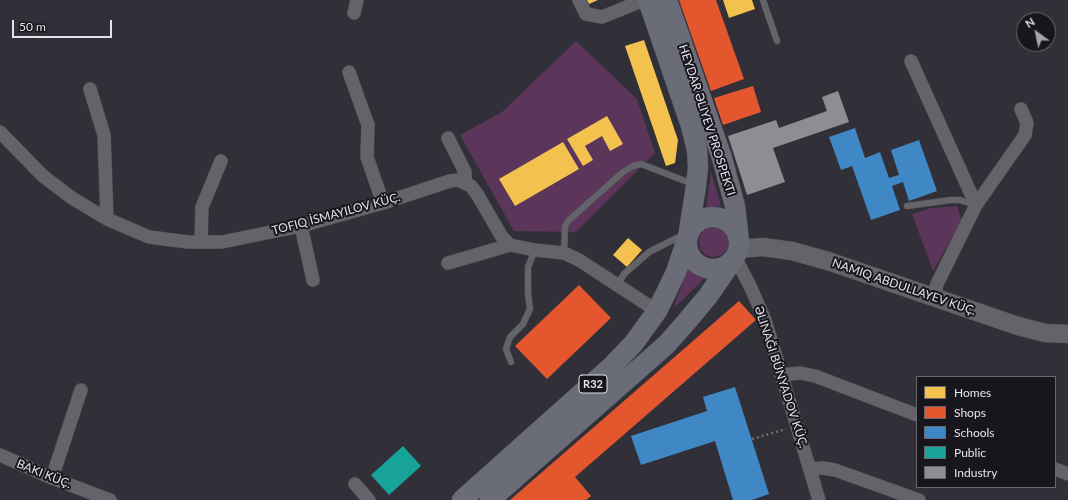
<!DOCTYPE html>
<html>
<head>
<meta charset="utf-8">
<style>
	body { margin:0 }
	#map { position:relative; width:1068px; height:500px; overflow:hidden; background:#313038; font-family:Lato,sans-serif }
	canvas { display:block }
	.legend { position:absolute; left:916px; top:376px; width:140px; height:112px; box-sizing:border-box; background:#17161c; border:1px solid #69686f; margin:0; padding:5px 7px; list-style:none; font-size:12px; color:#e4e3ec }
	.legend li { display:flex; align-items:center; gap:8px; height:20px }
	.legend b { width:20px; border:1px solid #69686f }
	.north { position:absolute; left:1016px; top:12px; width:40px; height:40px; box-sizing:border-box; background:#17161c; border:1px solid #69686f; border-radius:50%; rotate:327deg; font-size:11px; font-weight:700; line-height:16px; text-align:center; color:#e4e3ec }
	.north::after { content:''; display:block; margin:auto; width:14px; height:18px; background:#a5a4ad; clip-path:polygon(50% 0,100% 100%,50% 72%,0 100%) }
	.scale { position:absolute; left:12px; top:20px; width:100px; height:18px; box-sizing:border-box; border:2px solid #e4e3ec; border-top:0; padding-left:5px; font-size:12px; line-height:14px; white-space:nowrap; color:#e4e3ec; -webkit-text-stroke:3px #17161c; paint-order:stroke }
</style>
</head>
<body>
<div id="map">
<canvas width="1068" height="500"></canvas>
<ul class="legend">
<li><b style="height:11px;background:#f2c14e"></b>Homes</li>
<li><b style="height:11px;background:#e4572e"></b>Shops</li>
<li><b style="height:11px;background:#3f88c5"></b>Schools</li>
<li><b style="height:11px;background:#17a398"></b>Public</li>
<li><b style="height:11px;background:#8d8d92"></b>Industry</li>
</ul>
<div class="north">N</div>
<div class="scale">50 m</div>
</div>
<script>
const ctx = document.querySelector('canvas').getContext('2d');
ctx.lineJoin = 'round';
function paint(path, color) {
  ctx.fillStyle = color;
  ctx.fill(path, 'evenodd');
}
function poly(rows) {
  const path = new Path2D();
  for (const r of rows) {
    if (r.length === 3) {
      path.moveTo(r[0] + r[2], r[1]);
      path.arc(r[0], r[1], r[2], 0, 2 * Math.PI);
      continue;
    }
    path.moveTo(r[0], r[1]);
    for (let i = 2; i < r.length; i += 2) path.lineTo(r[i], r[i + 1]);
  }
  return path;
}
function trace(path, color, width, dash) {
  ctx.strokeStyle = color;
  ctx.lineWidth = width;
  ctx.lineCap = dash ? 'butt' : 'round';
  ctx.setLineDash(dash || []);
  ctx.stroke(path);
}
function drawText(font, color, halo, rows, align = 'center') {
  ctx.font = font + ' Lato,sans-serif';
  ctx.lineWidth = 4;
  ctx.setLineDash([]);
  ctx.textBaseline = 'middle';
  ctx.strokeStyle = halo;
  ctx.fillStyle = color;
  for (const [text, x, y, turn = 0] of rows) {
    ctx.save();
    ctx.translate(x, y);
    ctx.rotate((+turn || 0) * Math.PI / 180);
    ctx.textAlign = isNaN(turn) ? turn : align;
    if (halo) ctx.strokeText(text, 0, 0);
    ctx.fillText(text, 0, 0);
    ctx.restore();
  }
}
paint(poly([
	[576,41,637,99,655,153,576,232,514,231,460,135,502,112],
	[711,172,721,206,706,208],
	[957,206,962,221,933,271,912,214,931,208],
	[714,242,15],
	[688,268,705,278,673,309]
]), '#5b355a');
paint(poly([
	[587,0,598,0,589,4],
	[723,0,752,0,755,9,729,18],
	[644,40,678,140,675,163,666,166,625,46],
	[607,116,623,144,610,151,602,136,585,146,593,160,583,166,567,139],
	[563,142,579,169,515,206,499,179],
	[628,238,642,250,627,267,613,255]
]), '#f2c14e');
paint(poly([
	[679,0,716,0,744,79,711,91],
	[753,86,761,112,723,125,714,98],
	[579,285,611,318,547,379,515,346],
	[739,301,756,320,575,477,591,496,586,500,510,500]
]), '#e4572e');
paint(poly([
	[855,128,865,158,880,152,889,178,899,175,891,150,919,140,937,191,909,201,903,182,892,186,900,210,871,220,852,166,841,170,829,137],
	[735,387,769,494,752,500,733,500,715,441,641,465,631,436,707,411,703,397]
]), '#3f88c5');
paint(poly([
	[403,446,421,466,389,495,371,475]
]), '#17a398');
paint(poly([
	[838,91,849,122,773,148,785,182,747,195,728,136,776,120,779,128,827,111,822,97]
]), '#8d8d92');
const lane = poly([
	[763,0,777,41],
	[907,206,951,200,960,200,975,205],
	[564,253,565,227,568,221,623,172,633,166,641,164,693,184],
	[617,286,624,274,649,252,683,235],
	[511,362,506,349,510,337,523,324,530,309,528,293,528,267,535,250]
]);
const street = poly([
	[579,0,586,14,602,17,644,0],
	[354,13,357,0],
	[911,61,976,205],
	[349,72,368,125,367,157,383,203],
	[90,89,104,135,107,219],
	[0,132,43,176,72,198,107,219,149,237,188,242,222,242,301,226,383,203,450,181,458,180,471,186,477,194,502,237,510,245,535,250,564,253,579,260,657,311],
	[448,138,465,172,465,183],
	[301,226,313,280],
	[201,242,202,207,221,161],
	[735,257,750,286,765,320,819,500],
	[448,263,510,245],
	[934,297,937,284,976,205,1025,135,1027,123,1021,109],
	[781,375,800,373,815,376,917,415],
	[0,455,52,478,110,500],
	[810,469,823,468,835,470,919,500],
	[1055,469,1068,474],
	[52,478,81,390],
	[355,484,369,500]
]);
const secondary = poly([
	[738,249,763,247,792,251,828,261,1018,326,1045,333,1068,334]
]);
const primary = poly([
	[648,0,691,126,697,150,698,167,696,186,689,231],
	[667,0,722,158,735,206,739,241],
	[713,243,26],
	[462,500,612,366,634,343,657,311,664,297,676,272,687,239],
	[490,500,667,344,688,320,708,296,735,257]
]);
trace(lane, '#4e4d55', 7);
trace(street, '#4e4d55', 14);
trace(secondary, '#4e4d55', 19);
trace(primary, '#4e4d55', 21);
trace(poly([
	[752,439,786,429]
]), '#6e6e73', 2.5, [2, 3]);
trace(lane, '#646369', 6);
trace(street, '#646369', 13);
trace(secondary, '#646369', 18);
trace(primary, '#6a6c77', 20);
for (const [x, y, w] of [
	[593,384,28]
]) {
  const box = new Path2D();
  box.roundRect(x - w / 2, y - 9, w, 18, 3);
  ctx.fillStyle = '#17161c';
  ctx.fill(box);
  trace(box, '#e4e3ec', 1);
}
drawText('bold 11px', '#e4e3ec', null, [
	["R32",593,384]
]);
drawText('12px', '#e4e3ec', '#17161c', [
	["HEYDAR ƏLIYEV PROSPEKTI",707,120,72],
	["TOFIQ İSMAYILOV KÜÇ.",336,214,-15],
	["NAMIQ ABDULLAYEV KÜÇ.",904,287,19],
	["ƏLINAĞI BÜNYADOV KÜÇ.",781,377,72],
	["BAKI KÜÇ.",44,474,22]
]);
</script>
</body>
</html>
